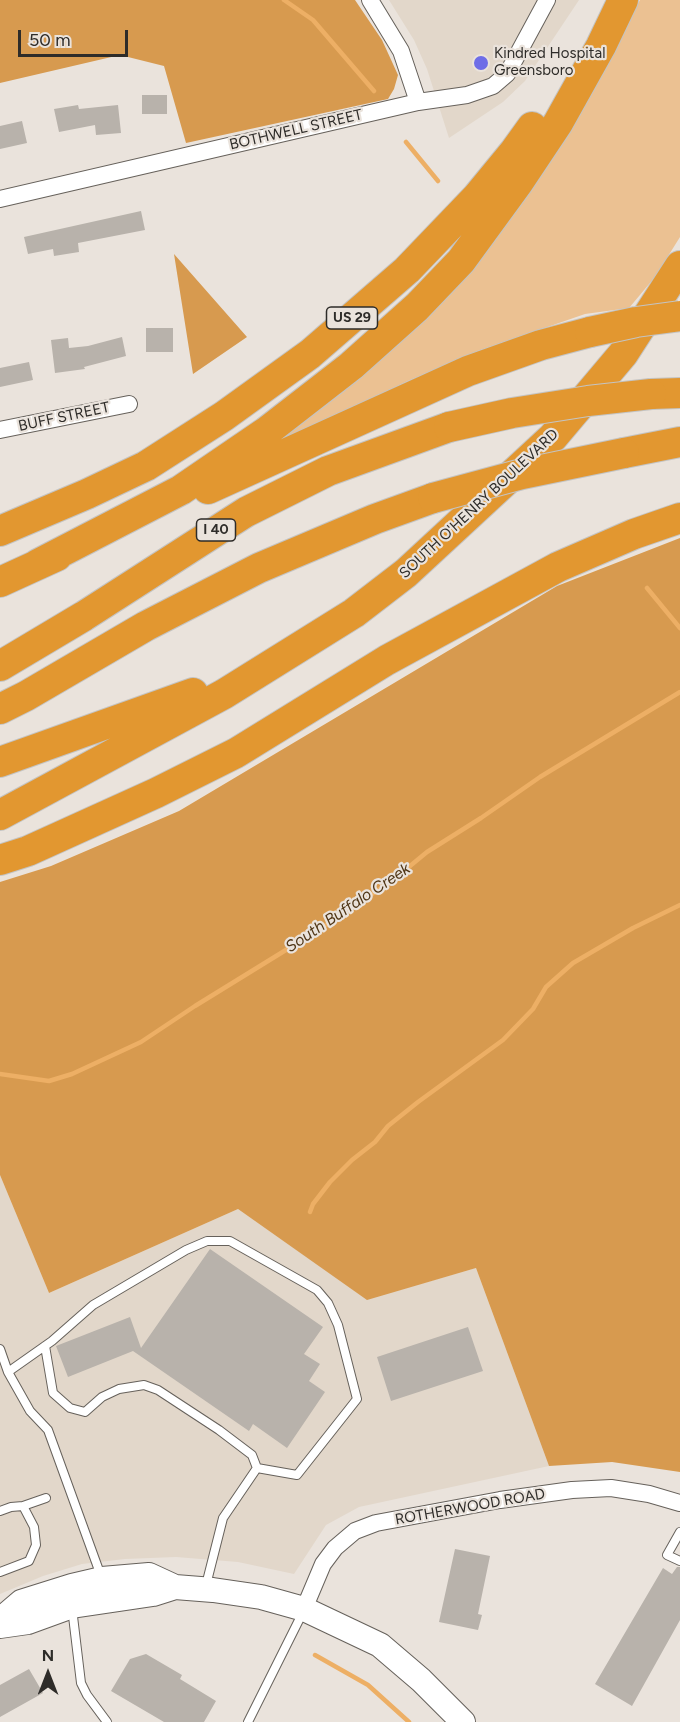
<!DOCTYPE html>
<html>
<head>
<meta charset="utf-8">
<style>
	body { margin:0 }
	#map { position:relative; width:680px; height:1722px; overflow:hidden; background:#eae3dc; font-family:Figtree,sans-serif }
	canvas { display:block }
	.north { position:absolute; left:18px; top:1644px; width:60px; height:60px; -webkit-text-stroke:4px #eae3dc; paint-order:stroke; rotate:0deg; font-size:16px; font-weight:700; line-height:24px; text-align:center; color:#2e2c29 }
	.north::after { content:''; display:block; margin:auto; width:21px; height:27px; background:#2e2c29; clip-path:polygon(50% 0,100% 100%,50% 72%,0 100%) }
	.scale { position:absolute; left:18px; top:30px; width:110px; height:27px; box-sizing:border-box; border:3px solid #2e2c29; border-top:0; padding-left:8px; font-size:18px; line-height:21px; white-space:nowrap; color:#2e2c29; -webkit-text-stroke:4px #eae3dc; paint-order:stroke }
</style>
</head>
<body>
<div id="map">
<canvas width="680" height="1722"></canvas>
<div class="north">N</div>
<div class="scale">50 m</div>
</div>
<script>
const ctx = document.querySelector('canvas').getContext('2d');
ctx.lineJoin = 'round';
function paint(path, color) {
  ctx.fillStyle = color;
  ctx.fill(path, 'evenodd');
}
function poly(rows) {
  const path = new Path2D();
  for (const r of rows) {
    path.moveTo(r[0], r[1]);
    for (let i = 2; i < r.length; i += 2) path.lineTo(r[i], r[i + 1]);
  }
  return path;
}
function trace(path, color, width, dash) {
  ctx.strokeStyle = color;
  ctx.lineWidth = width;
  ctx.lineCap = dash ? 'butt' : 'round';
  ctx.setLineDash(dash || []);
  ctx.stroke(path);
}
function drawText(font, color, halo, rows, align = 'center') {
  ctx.font = font + ' Figtree,sans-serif';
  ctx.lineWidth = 4.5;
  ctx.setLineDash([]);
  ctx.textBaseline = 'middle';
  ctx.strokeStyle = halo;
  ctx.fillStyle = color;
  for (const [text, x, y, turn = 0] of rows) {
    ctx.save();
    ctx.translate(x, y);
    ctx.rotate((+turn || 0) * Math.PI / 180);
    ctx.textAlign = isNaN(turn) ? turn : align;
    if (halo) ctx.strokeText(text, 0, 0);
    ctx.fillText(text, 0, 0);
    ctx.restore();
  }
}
paint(poly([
	[389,0,579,0,525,81,503,102,449,138,427,69,414,40],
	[0,1175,49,1293,238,1209,367,1299,476,1268,549,1466,359,1507,326,1525,294,1574,238,1562,176,1557,125,1559,82,1564,43,1576,0,1594]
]), '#e2d7ca');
paint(poly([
	[640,0,680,0,680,237,655,277,629,308,585,314,478,351,408,381,290,438,286,430,573,123]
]), '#ebc192');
paint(poly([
	[0,0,355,0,382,40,398,75,394,89,388,99,186,143,164,66,120,55,0,83],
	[174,254,247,337,193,374],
	[680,538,680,1472,612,1462,549,1466,476,1268,367,1300,238,1209,49,1293,0,1175,0,882,51,866,179,811,557,586]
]), '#d79a4f');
trace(poly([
	[284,0,313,20,374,91],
	[406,142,438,181],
	[647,588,680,628],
	[0,1074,49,1081,72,1074,141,1042,195,1006,320,929,393,880,427,852,481,818,540,777,680,692],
	[310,1212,313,1204,330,1182,352,1160,375,1142,388,1126,418,1102,503,1040,533,1009,546,987,573,963,633,928,680,905],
	[315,1655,368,1685,409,1722]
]), '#edaf65', 4.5);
paint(poly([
	[142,95,167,95,167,114,142,114],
	[78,105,79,109,118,105,121,133,96,135,95,125,59,132,54,109],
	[22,121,27,143,0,149,0,126],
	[141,211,145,230,78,243,79,252,54,256,53,249,28,254,24,237],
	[146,328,173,328,173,352,146,352],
	[122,337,126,356,84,367,85,369,55,373,51,340,68,338,69,348,88,346],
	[29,362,33,380,0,387,0,368],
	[210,1249,323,1327,304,1354,320,1364,309,1381,325,1392,287,1448,253,1424,249,1431,133,1351,68,1377,56,1346,130,1317,141,1348],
	[468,1327,483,1371,391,1401,377,1357],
	[455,1549,490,1556,478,1614,482,1615,478,1630,439,1622],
	[677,1567,680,1567,680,1620,632,1706,595,1684,663,1568,672,1574],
	[146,1654,182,1675,180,1679,216,1701,204,1722,164,1722,111,1691,130,1659],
	[29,1669,43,1693,0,1717,0,1685]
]), '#b8b2ab');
const service = poly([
	[45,1346,53,1393,70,1408,85,1412,102,1397,119,1389,144,1385,158,1390,219,1430,252,1455,257,1468],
	[0,1349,8,1372],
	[23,1506,46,1498],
	[0,1511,11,1507,23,1506,34,1527,36,1545,29,1561,0,1572],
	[680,1532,667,1555,680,1561],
	[101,1576,48,1430,30,1411,8,1372,52,1341,93,1305,186,1250,207,1241,230,1241,317,1290,328,1303,338,1325,357,1399,297,1475,257,1468,223,1518,205,1589],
	[72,1608,81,1683,87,1695,107,1722],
	[248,1722,303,1612]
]);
const minor = poly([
	[370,0,401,51,418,102],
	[0,199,418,102,467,95,493,86,507,74,547,0],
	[0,430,129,404],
	[304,1609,323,1564,335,1548,355,1531,376,1523,500,1500,572,1490,611,1488,649,1494,680,1503]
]);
const secondary = poly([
	[0,1620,21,1602,72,1586,102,1579,149,1575,175,1587,213,1590,261,1597,304,1609,380,1645,421,1680,463,1722],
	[0,1626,28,1622,72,1606,153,1594,175,1587]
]);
const motorway = poly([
	[651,394,680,393],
	[624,453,680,442],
	[208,489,468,371,541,345,590,332],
	[0,531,87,494,146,466,224,416,310,354,407,270,477,197,514,152,532,127],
	[38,564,181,490,266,432,351,366,417,307,461,261,518,183,558,123,601,46,623,0],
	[0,582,57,556],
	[0,666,84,616,246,512,328,471,449,427],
	[0,709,26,696,146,626,259,568,375,519,433,498],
	[0,762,193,693],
	[0,815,224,694,354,613,406,573,553,437,623,354,680,266],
	[0,860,28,851,156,793,236,753,387,660,558,567,634,534,680,518]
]);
trace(service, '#66615b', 10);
trace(minor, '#66615b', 18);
trace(secondary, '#66615b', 26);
trace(motorway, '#c4c4c3', 32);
trace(service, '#fff', 8);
trace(minor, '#fff', 16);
trace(secondary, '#fff', 24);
trace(motorway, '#e29730', 30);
const motorwayBridge = poly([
	[590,332,636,322,680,316],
	[449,427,512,413,588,401,651,394],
	[433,498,522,474,624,453]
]);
trace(motorwayBridge, '#c4c4c3', 32, []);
trace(motorwayBridge, '#e29730', 30);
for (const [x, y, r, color] of [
	[481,63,8,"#6e6de7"]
]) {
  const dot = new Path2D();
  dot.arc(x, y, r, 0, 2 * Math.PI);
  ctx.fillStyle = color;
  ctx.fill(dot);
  trace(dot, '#eae3dc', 2);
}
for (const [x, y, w] of [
	[352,318,51],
	[216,530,39]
]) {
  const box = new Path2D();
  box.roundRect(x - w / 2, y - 11, w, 22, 4.5);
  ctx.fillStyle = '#eae3dc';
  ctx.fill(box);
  trace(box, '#2e2c29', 1.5);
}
drawText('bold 14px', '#2e2c29', null, [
	["US 29",352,318],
	["I 40",216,530]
]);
drawText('15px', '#2e2c29', '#eae3dc', [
	["Kindred Hospital",494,54],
	["Greensboro",494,71]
], 'left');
drawText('15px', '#2e2c29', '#eae3dc', [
	["BOTHWELL STREET",296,130,-13],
	["BUFF STREET",64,417,-12],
	["SOUTH O'HENRY BOULEVARD",479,504,-43],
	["ROTHERWOOD ROAD",470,1507,-10]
]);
drawText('italic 16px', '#4f3515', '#eae3dc', [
	["South Buffalo Creek",348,908,-34]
]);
</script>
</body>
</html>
